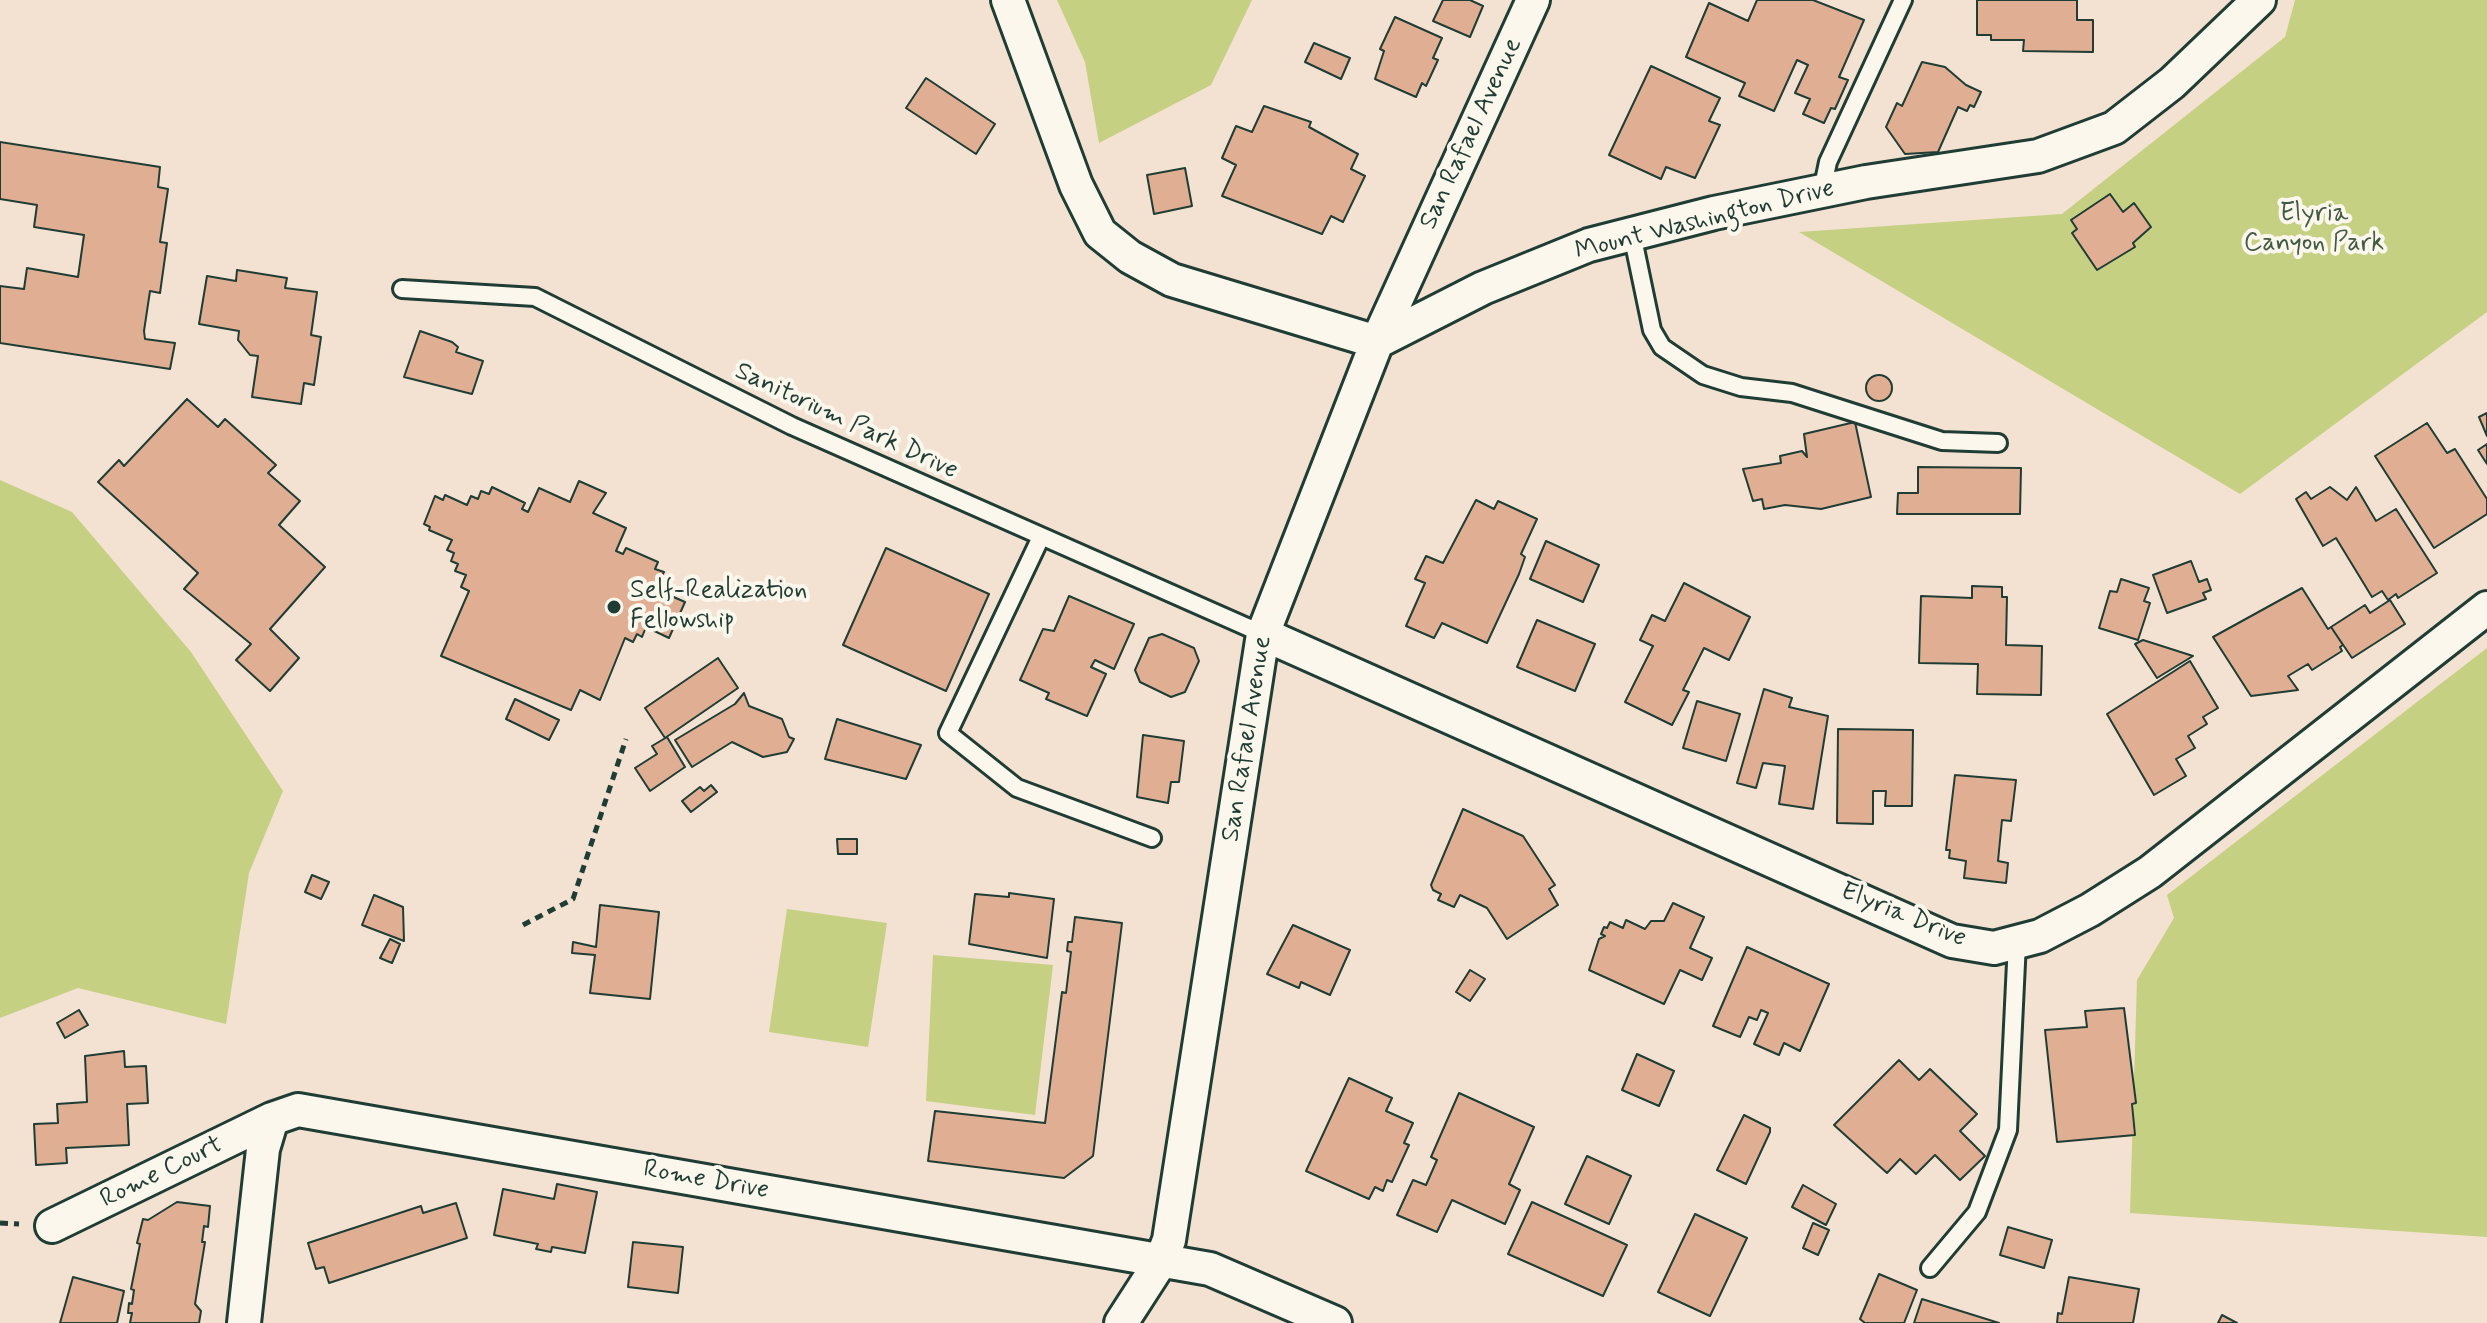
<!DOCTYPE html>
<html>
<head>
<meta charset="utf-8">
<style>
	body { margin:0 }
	canvas { display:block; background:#f3e1d1 }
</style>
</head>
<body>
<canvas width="2487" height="1323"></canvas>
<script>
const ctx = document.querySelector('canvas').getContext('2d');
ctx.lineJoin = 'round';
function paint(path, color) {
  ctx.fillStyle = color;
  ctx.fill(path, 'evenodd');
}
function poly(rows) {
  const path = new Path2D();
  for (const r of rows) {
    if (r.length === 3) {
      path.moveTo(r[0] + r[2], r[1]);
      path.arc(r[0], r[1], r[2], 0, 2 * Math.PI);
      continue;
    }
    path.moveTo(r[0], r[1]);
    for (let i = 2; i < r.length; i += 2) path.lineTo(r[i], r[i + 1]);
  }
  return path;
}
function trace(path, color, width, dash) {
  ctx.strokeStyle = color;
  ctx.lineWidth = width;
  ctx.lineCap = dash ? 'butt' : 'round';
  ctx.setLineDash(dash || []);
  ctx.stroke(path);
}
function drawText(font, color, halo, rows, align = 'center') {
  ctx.font = font + ' Mynerve,sans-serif';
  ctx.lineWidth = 8;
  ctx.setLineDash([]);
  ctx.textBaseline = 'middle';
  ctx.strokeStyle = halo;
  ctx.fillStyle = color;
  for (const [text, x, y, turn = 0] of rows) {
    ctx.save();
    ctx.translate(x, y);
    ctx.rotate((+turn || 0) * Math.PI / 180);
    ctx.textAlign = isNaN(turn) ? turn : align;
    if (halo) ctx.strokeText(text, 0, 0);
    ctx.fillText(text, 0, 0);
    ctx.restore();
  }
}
paint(poly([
	[1057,0,1252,0,1211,85,1099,143,1085,62],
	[2295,0,2487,0,2487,312,2240,494,1799,232,2062,214,2285,37],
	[0,480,72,512,191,652,283,791,249,873,226,1024,78,988,0,1018],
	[2487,648,2487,1237,2130,1213,2137,980,2174,918,2167,895],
	[787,909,887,923,868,1047,769,1032],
	[933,955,1053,965,1035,1115,926,1101]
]), '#c5d083');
const building = poly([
	[1443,0,1470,0,1483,6,1470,37,1433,21,1443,0],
	[1757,0,1813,0,1864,20,1839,77,1848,80,1835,109,1831,108,1824,123,1803,114,1810,99,1795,93,1808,65,1797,60,1774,111,1739,96,1745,83,1686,57,1709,3,1748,21,1757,0],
	[1977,0,2077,0,2077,20,2093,20,2093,52,2023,51,2024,40,1991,40,1991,35,1977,35,1977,0],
	[1395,17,1442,38,1433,58,1438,60,1426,86,1422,83,1416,97,1375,79,1384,51,1380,49,1395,17],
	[1314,43,1350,58,1341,79,1305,62,1314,43],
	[1922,62,1945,67,1966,85,1981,92,1974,107,1970,105,1967,111,1958,107,1938,152,1905,154,1886,127,1897,103,1902,106,1922,62],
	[1651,66,1720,98,1709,121,1720,125,1695,178,1666,167,1661,179,1609,155,1651,66],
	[926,78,995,124,976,154,906,108,926,78],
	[1264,106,1311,122,1309,127,1358,154,1351,169,1365,176,1343,222,1331,216,1322,234,1222,196,1236,165,1222,158,1236,126,1252,132,1264,106],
	[0,142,160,167,158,187,168,189,160,242,167,243,160,293,150,291,144,331,145,339,175,343,170,369,0,343,0,286,24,289,27,268,78,277,84,235,34,227,37,205,0,199,0,142],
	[1185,168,1192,206,1154,214,1147,175,1185,168],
	[2110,194,2123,212,2134,203,2151,227,2133,243,2135,247,2097,270,2072,233,2077,229,2071,220,2110,194],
	[237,270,287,278,285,288,317,292,311,335,321,337,314,385,304,383,301,404,252,397,258,356,250,355,238,340,239,331,199,324,207,276,236,281,237,270],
	[420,331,452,342,458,347,456,352,483,361,472,394,404,377,420,331],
	[1879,388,13],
	[187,399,218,427,225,419,276,465,268,473,300,501,279,525,325,567,270,629,299,658,270,691,236,660,251,644,184,589,198,573,98,482,119,460,124,466,187,399],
	[2487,413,2487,436,2479,417,2487,413],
	[1855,422,1871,497,1821,509,1785,505,1764,509,1762,499,1753,501,1743,469,1781,463,1780,456,1802,451,1807,457,1804,434,1855,422],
	[2427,423,2447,453,2455,449,2487,499,2487,514,2434,548,2375,456,2427,423],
	[2487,444,2487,464,2478,450,2487,444],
	[1918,467,2021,468,2020,514,1897,514,1898,493,1918,493,1918,467],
	[579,481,606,493,593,513,626,528,616,551,623,554,626,548,658,562,655,569,664,572,660,580,666,582,662,592,685,602,669,638,646,627,642,637,637,634,633,642,625,638,600,700,580,690,571,710,441,656,469,591,461,587,466,575,455,571,458,564,451,561,454,553,447,550,452,540,429,530,430,527,424,524,435,496,443,500,445,495,467,505,471,496,478,499,481,491,489,494,492,487,525,503,522,509,528,512,539,488,570,502,579,481],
	[2330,487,2347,500,2356,487,2376,521,2396,509,2437,573,2398,598,2396,594,2388,600,2382,591,2372,597,2336,538,2323,546,2296,499,2306,492,2311,499,2330,487],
	[1476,500,1494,509,1498,501,1537,519,1521,554,1525,557,1519,574,1487,643,1442,623,1434,638,1406,626,1425,583,1415,579,1426,556,1443,563,1476,500],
	[1546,541,1599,565,1583,602,1530,579,1546,541],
	[886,548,989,594,946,691,843,645,886,548],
	[2191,561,2199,582,2207,579,2211,590,2203,593,2206,599,2167,613,2153,575,2191,561],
	[2121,579,2149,588,2144,601,2150,603,2138,640,2099,628,2110,591,2117,592,2121,579],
	[1684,583,1750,617,1729,660,1704,648,1683,690,1689,692,1672,725,1625,702,1653,646,1640,640,1652,615,1665,621,1684,583],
	[1972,586,2002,587,2002,597,2007,597,2006,645,2042,646,2041,695,1977,694,1978,664,1919,663,1921,596,1972,598,1972,586],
	[2302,588,2328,629,2331,627,2343,645,2340,647,2342,651,2312,670,2308,664,2288,676,2298,690,2251,696,2213,637,2302,588],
	[1069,596,1134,624,1114,669,1095,660,1091,667,1106,674,1087,716,1046,699,1049,693,1020,680,1043,629,1054,631,1069,596],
	[2390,600,2405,624,2352,658,2331,627,2365,605,2370,613,2390,600],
	[1537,620,1595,644,1575,691,1517,667,1537,620],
	[1162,634,1194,648,1199,661,1185,692,1171,697,1140,682,1135,670,1149,638,1162,634],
	[2143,640,2193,656,2157,678,2135,644,2143,640],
	[718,658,738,688,665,738,645,708,718,658],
	[2190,661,2218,708,2203,717,2207,724,2188,736,2195,748,2176,759,2186,776,2154,795,2107,714,2190,661],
	[1764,689,1792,698,1789,707,1828,716,1813,809,1779,804,1785,766,1763,763,1756,788,1737,783,1764,689],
	[744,693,749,706,782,719,789,737,794,739,787,752,763,757,732,742,692,767,675,740,735,704,744,693],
	[515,699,559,720,549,740,506,719,515,699],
	[1697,701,1740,714,1726,761,1683,748,1697,701],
	[837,719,921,745,906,779,825,759,837,719],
	[1838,729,1913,730,1912,806,1885,806,1886,791,1873,791,1873,824,1837,823,1838,729],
	[1143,735,1184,741,1179,782,1171,782,1168,803,1137,797,1143,735],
	[667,737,685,767,650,791,635,768,657,754,652,746,667,737],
	[1955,775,2016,780,2011,821,2002,820,1998,861,2008,863,2006,883,1964,878,1966,861,1949,858,1950,850,1946,850,1955,775],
	[711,785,717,792,691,812,682,801,700,787,704,791,711,785],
	[1463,809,1523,836,1555,885,1549,889,1558,905,1507,939,1487,908,1460,895,1454,907,1438,900,1441,894,1433,890,1431,885,1463,809],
	[837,839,857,839,857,854,838,854,837,839],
	[312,875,329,882,321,899,305,892,312,875],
	[1009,893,1054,899,1047,958,969,944,975,894,1009,897,1009,893],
	[374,895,403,907,404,941,362,925,374,895],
	[1673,903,1704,917,1690,948,1712,958,1702,980,1680,970,1664,1004,1589,970,1599,939,1605,936,1601,934,1604,927,1607,928,1610,922,1623,928,1626,920,1645,929,1651,921,1664,921,1673,903],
	[600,905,659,912,650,999,590,993,595,955,572,953,573,942,596,947,600,905],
	[1075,917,1122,923,1093,1156,1064,1178,928,1161,935,1111,1045,1123,1062,992,1066,993,1071,952,1067,951,1068,942,1072,942,1075,917],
	[1293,925,1350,950,1330,995,1301,982,1299,988,1267,974,1293,925],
	[390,939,400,944,392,963,380,958,390,939],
	[1747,947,1829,984,1800,1051,1784,1043,1779,1055,1754,1044,1768,1013,1761,1010,1757,1020,1749,1017,1740,1037,1713,1026,1747,947],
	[1470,970,1485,979,1470,1001,1456,992,1470,970],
	[2124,1008,2136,1103,2132,1104,2135,1135,2057,1142,2045,1030,2087,1027,2085,1011,2124,1008],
	[79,1010,88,1025,65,1038,57,1023,79,1010],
	[124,1051,125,1067,146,1066,148,1103,127,1104,129,1145,66,1148,67,1163,36,1165,34,1124,58,1123,57,1104,87,1102,85,1056,124,1051],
	[1637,1054,1674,1071,1659,1106,1622,1090,1637,1054],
	[1899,1060,1919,1080,1930,1069,1977,1114,1960,1131,1985,1156,1960,1180,1935,1155,1916,1174,1900,1159,1887,1173,1834,1125,1899,1060],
	[1349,1078,1392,1098,1386,1111,1413,1123,1404,1143,1409,1145,1392,1182,1387,1180,1383,1191,1375,1187,1369,1199,1306,1171,1349,1078],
	[1459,1093,1534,1127,1509,1184,1520,1190,1505,1224,1452,1200,1437,1232,1397,1215,1413,1180,1426,1185,1437,1160,1431,1157,1459,1093],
	[1744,1115,1770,1128,1770,1132,1746,1184,1717,1170,1744,1115],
	[1587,1156,1631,1176,1609,1224,1565,1204,1587,1156],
	[557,1184,597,1192,585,1253,552,1247,551,1252,536,1249,538,1244,494,1235,503,1189,554,1199,557,1184],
	[1803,1185,1836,1204,1826,1225,1792,1207,1803,1185],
	[177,1202,210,1206,208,1227,204,1226,202,1242,205,1242,195,1304,201,1311,199,1323,130,1323,132,1313,128,1313,129,1303,132,1304,134,1290,131,1289,140,1244,137,1243,143,1219,148,1220,177,1202],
	[1532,1202,1627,1245,1603,1296,1508,1254,1532,1202],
	[456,1203,467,1238,329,1283,324,1267,316,1269,308,1243,421,1206,423,1213,456,1203],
	[1695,1214,1747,1238,1710,1316,1658,1292,1695,1214],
	[1813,1223,1829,1230,1818,1255,1803,1248,1813,1223],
	[2008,1227,2052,1240,2044,1268,2000,1255,2008,1227],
	[633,1242,683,1247,678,1293,628,1287,633,1242],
	[1879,1274,1917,1290,1904,1323,1865,1323,1860,1319,1879,1274],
	[73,1277,124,1291,117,1323,60,1323,73,1277],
	[2069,1277,2139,1289,2133,1323,2057,1323,2058,1313,2062,1314,2069,1277],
	[1922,1299,1999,1323,1914,1323,1922,1299],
	[2222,1315,2237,1323,2218,1323,2222,1315]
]);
paint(building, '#e0ae93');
trace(building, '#1f3d34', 2);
const lane = poly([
	[1822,191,1828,162,1903,0],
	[1632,234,1652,330,1662,347,1703,375,1741,387,1792,393,1942,441,1998,443],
	[402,289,535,297,792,426,1263,634],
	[1041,537,948,733,1017,788,1152,838],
	[1930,1268,1977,1212,2008,1130,2017,942]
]);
const street = poly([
	[1008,0,1076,185,1100,233,1130,257,1172,280,1377,342,1483,288,1589,245,1714,213,1866,182,2038,156,2114,128,2172,83,2259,0],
	[1263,634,1952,941,1994,948,2040,936,2090,910,2150,872,2487,608],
	[52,1226,272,1119],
	[244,1323,263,1149,272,1119,298,1110,1210,1269,1335,1323],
	[1121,1323,1161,1261,1169,1240,1263,634,1377,342,1533,0]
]);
trace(lane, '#1f3d34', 22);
trace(street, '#1f3d34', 38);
trace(poly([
	[523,925,573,899,626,739],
	[0,1223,19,1224]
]), '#1f3d34', 5, [8, 6]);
trace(lane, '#fbf7ec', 16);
trace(street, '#fbf7ec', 32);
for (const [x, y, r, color] of [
	[614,607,8,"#1f3d34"]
]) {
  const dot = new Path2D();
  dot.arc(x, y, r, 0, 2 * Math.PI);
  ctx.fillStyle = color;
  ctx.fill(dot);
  trace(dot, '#fbf7ec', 3);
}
drawText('26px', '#1f3d34', '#fbf7ec', [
	["San Rafael Avenue",1472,134,-65],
	["Mount Washington Drive",1705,221,-14],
	["Sanitorium Park Drive",846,422,25],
	["San Rafael Avenue",1248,739,-81],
	["Elyria Drive",1903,916,22],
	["Rome Court",162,1173,-26],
	["Rome Drive",706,1181,10]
]);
drawText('26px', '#405a44', '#fbf7ec', [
	["Elyria",2314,215],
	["Canyon Park",2314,245]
]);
drawText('26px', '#1f3d34', '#fbf7ec', [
	["Self-Realization",630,592],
	["Fellowship",630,622]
], 'left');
</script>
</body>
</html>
